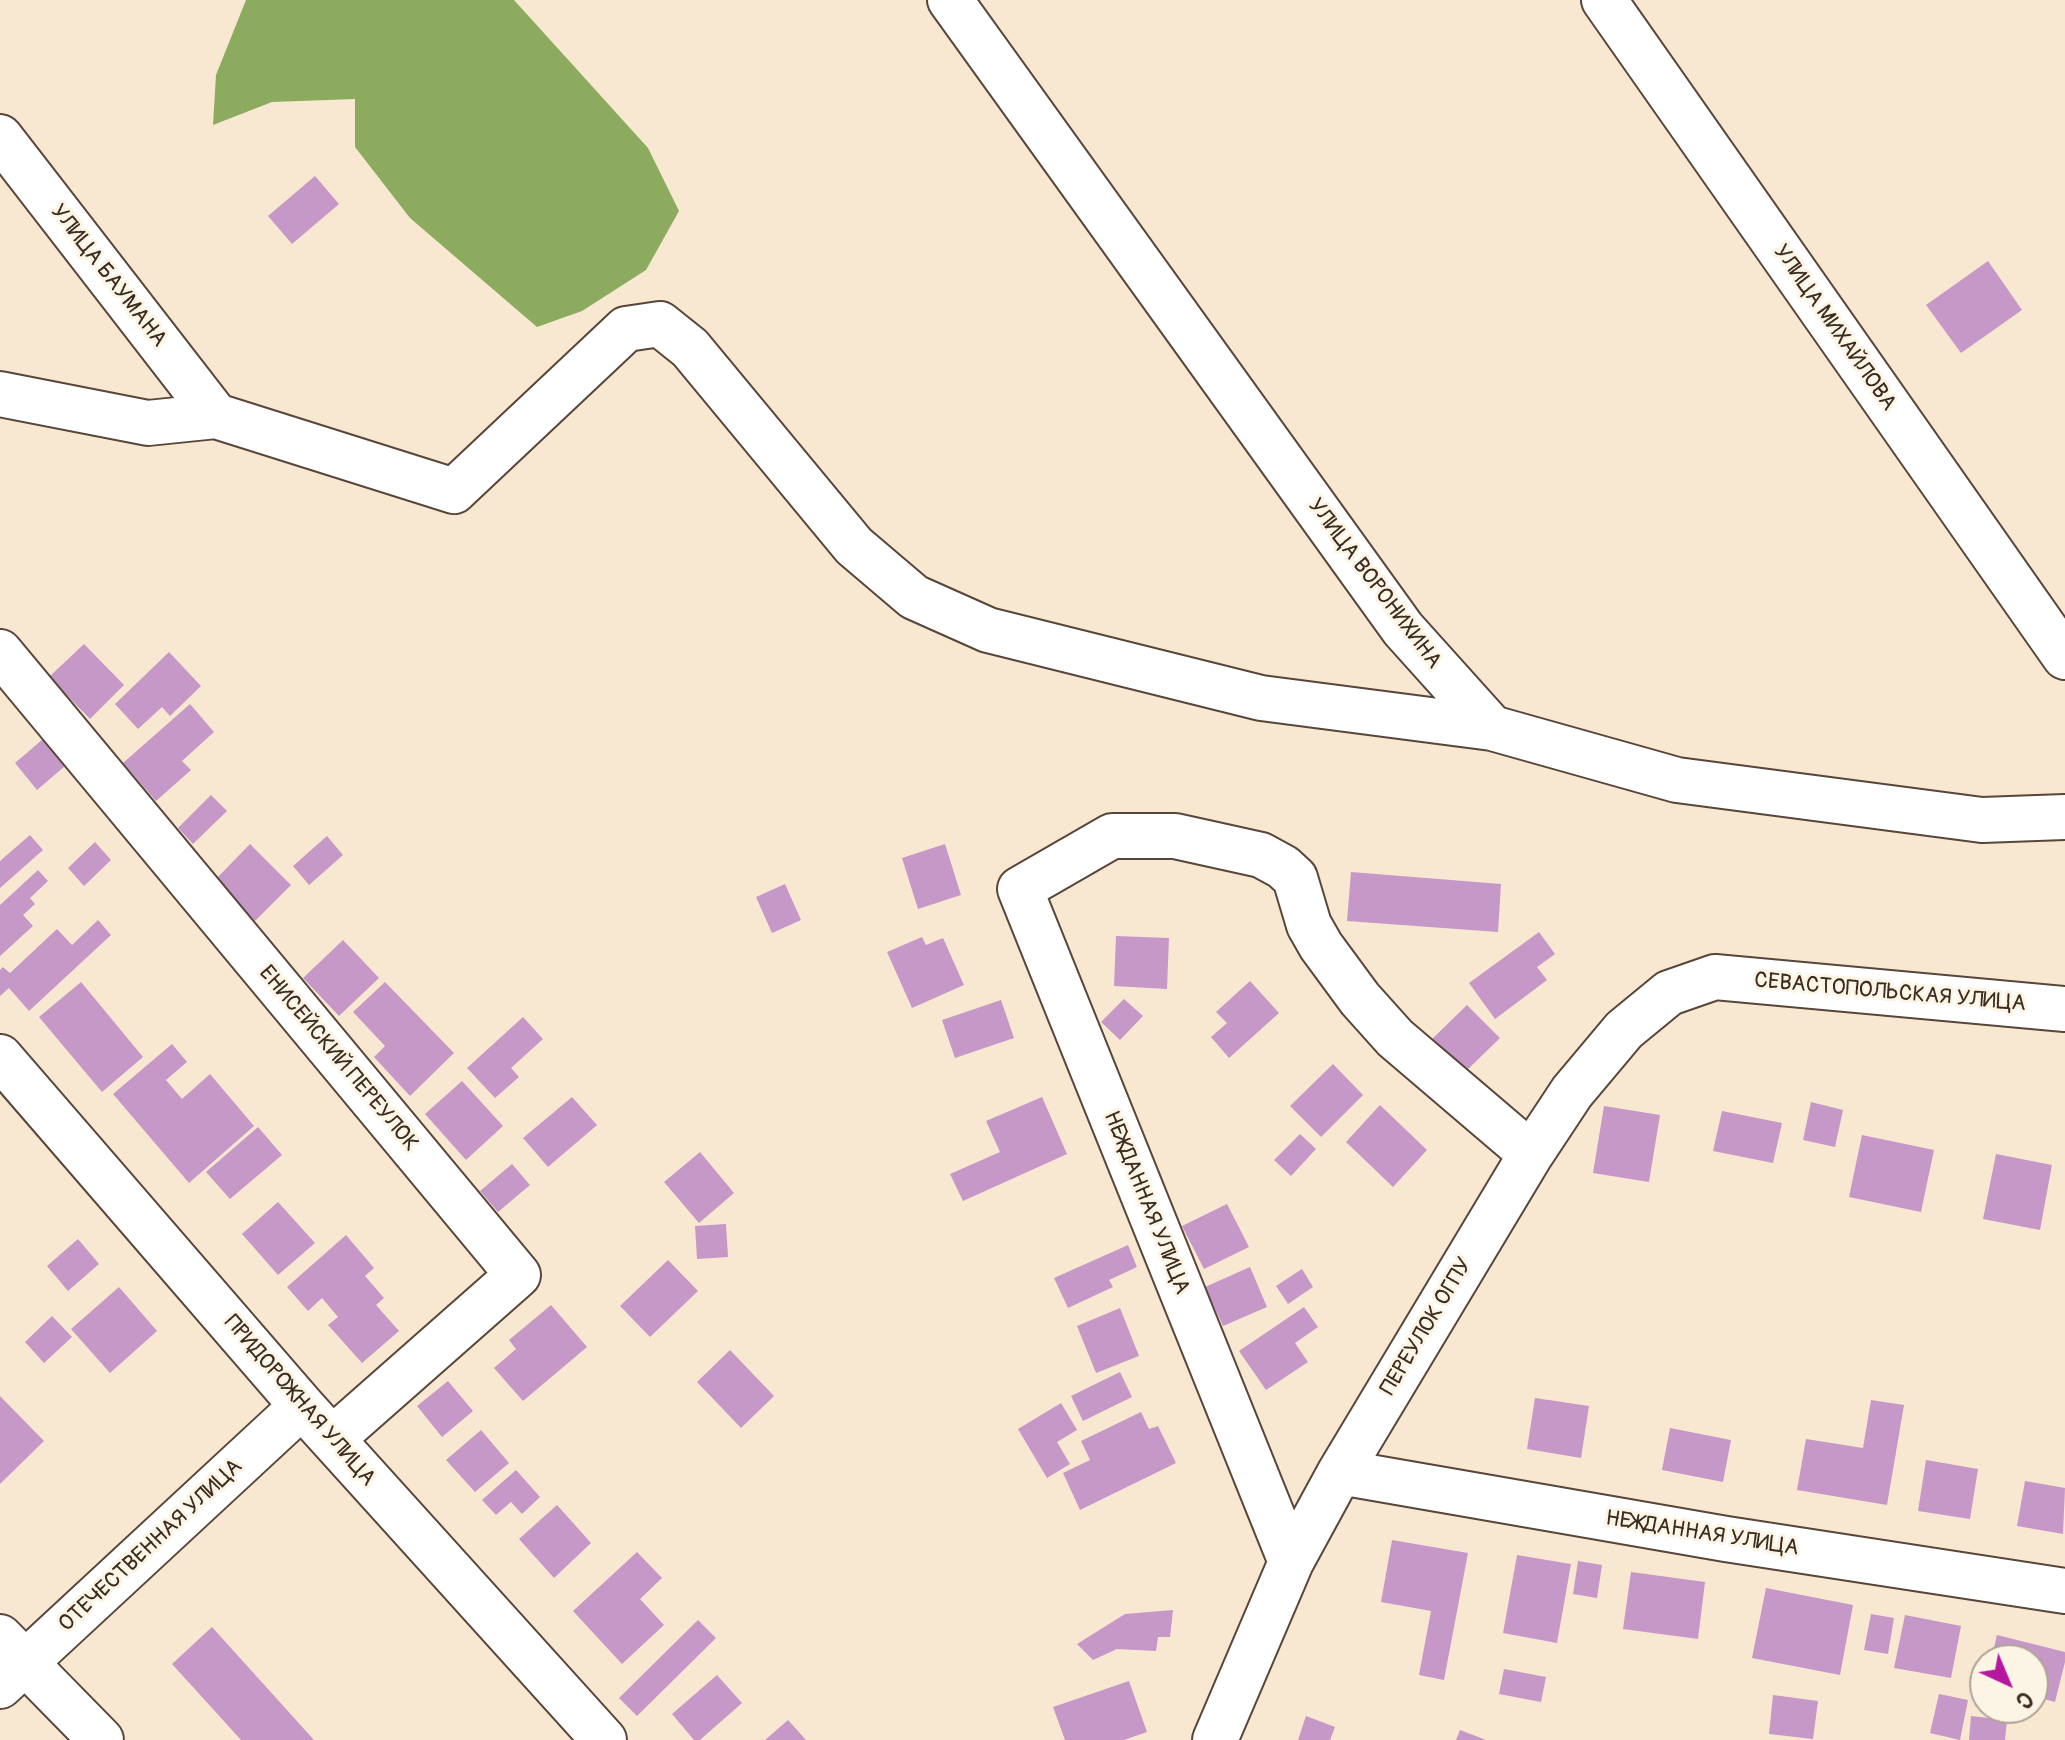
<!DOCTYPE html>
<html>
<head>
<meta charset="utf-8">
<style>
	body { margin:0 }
	#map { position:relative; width:2065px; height:1740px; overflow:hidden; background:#f8e8d2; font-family:Pangolin,sans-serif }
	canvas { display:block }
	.north { position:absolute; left:1969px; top:1644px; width:80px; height:80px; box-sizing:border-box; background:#fcf5e5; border:2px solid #afa495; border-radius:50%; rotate:136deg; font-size:22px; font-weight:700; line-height:32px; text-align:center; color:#3b2a1e }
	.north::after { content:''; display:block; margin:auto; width:28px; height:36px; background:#b5179e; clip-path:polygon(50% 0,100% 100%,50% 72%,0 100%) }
</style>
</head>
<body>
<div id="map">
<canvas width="2065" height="1740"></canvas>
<div class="north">С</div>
</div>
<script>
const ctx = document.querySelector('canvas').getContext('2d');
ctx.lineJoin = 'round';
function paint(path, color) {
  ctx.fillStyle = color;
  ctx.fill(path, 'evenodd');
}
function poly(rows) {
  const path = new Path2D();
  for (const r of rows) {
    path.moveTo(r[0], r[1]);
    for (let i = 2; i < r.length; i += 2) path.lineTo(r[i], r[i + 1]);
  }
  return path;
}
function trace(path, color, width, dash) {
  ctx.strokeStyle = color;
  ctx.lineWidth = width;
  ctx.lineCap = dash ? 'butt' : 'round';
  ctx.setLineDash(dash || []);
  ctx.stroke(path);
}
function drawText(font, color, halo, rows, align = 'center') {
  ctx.font = font + ' Pangolin,sans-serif';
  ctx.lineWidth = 6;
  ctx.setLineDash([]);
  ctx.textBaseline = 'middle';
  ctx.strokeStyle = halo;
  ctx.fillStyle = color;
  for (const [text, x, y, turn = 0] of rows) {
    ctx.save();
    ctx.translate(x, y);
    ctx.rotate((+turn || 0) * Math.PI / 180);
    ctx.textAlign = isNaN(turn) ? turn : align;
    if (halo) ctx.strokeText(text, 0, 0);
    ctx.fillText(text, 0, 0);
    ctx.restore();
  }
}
paint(poly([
	[246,0,514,0,648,148,679,211,646,270,582,311,537,327,410,218,355,147,355,99,272,102,213,125,216,75]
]), '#8cab5f');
paint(poly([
	[315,176,339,204,292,244,268,216],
	[1988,261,2022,310,1961,353,1926,305],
	[84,644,124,685,90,719,49,677],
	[169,652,201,686,170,716,162,707,138,729,115,704],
	[190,704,214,732,182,761,191,770,156,801,123,763],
	[43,739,65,766,37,790,15,763],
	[211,795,227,811,193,844,178,828],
	[30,835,43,850,0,888,0,861],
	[327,836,343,855,309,885,293,866],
	[95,842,111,860,84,886,68,868],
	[250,844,291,885,255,921,215,880],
	[945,844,961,895,918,909,902,858],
	[38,870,48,881,30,898,35,904,23,915,33,926,0,956,0,905],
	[1351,872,1501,884,1498,932,1347,921],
	[785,884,801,920,772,933,756,897],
	[98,920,111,935,29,1011,9,988,0,996,0,970,3,967,10,973,57,929,72,945],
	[1539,932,1555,954,1537,967,1547,980,1495,1019,1469,983],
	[1116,936,1169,938,1167,989,1114,986],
	[922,937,926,945,943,938,964,985,912,1008,887,952],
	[343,940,379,978,339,1016,303,978],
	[1250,981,1279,1013,1229,1058,1211,1037,1227,1023,1216,1012],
	[81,982,143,1057,102,1092,39,1017],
	[385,982,454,1053,410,1096,374,1057,385,1046,353,1012],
	[1124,999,1143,1016,1120,1040,1101,1022],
	[1001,1000,1014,1038,955,1058,942,1020],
	[1467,1005,1500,1038,1463,1074,1430,1041],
	[523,1017,543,1039,511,1068,519,1077,495,1098,467,1068],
	[172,1044,187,1062,166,1080,182,1099,210,1074,254,1126,189,1183,113,1094],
	[1333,1064,1363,1095,1321,1137,1290,1106],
	[462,1081,503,1126,466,1160,425,1114],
	[572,1097,597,1125,548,1167,523,1138],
	[1042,1097,1067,1154,963,1201,950,1174,1000,1152,986,1121],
	[1811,1102,1843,1110,1835,1147,1803,1140],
	[1380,1105,1427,1150,1393,1187,1346,1142],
	[1604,1106,1660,1115,1649,1182,1593,1173],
	[1722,1111,1782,1123,1773,1163,1713,1151],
	[258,1127,282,1155,230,1199,206,1172],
	[1300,1134,1316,1149,1291,1176,1274,1160],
	[1862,1135,1934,1150,1921,1212,1849,1197],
	[700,1152,734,1193,699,1223,664,1182],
	[1996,1154,2052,1165,2040,1230,1983,1219],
	[512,1164,530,1185,498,1212,480,1191],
	[278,1202,315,1243,278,1275,242,1234],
	[1227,1204,1249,1247,1204,1269,1182,1226],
	[726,1224,728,1257,697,1259,695,1226],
	[346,1235,374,1268,365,1276,384,1298,376,1305,399,1331,362,1363,328,1325,338,1317,322,1298,308,1311,287,1287],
	[78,1239,99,1264,68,1291,47,1266],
	[1128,1245,1137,1267,1109,1280,1113,1287,1068,1308,1054,1278],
	[668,1260,698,1291,650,1337,620,1306],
	[1250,1267,1267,1307,1223,1326,1205,1287],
	[1302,1269,1313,1287,1288,1304,1276,1286],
	[119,1287,157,1331,110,1373,71,1329],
	[551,1305,587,1347,523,1401,494,1368,516,1349,509,1340],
	[1304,1307,1318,1327,1295,1343,1308,1362,1266,1390,1239,1351],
	[1120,1308,1139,1356,1096,1373,1077,1326],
	[52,1316,72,1337,44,1363,25,1342],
	[730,1350,774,1396,741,1428,697,1382],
	[1120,1372,1132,1397,1083,1421,1071,1396],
	[448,1381,473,1411,442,1437,417,1406],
	[0,1396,44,1441,0,1484],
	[1535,1398,1589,1406,1581,1458,1527,1449],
	[1871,1400,1904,1405,1887,1505,1797,1490,1806,1439,1863,1448],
	[1061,1403,1077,1430,1057,1442,1070,1464,1047,1478,1018,1429],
	[1141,1412,1149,1429,1158,1426,1176,1463,1080,1510,1063,1473,1090,1460,1081,1441],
	[1670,1428,1731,1440,1723,1482,1662,1470],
	[481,1430,509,1463,475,1492,446,1460],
	[1926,1460,1978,1469,1970,1519,1918,1511],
	[516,1470,540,1497,522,1514,511,1502,496,1515,482,1500],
	[2025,1481,2065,1488,2063,1534,2017,1526],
	[557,1505,591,1543,554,1578,519,1539],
	[1392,1540,1468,1553,1444,1680,1419,1675,1431,1611,1381,1602],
	[637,1552,662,1578,640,1599,664,1625,622,1664,573,1611],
	[1517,1555,1571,1564,1557,1643,1503,1633],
	[1578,1561,1602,1565,1597,1598,1573,1594],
	[1631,1572,1705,1582,1698,1639,1623,1629],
	[1766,1588,1853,1605,1840,1675,1752,1658],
	[1173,1610,1170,1637,1158,1637,1156,1651,1117,1649,1093,1660,1077,1644,1125,1614],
	[1871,1614,1894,1618,1888,1654,1864,1650],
	[1905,1615,1961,1626,1951,1678,1894,1668],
	[698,1620,716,1638,637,1716,619,1698],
	[212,1627,314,1740,241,1740,172,1664],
	[1997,1635,2065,1652,2065,1662,2055,1702,2033,1696,2033,1660,1991,1660],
	[1504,1669,1546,1677,1541,1702,1499,1694],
	[717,1675,742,1703,700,1740,694,1740,672,1714],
	[1129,1681,1147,1732,1124,1740,1065,1740,1053,1707],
	[1939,1694,1968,1700,1960,1740,1930,1733],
	[1773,1695,1818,1701,1813,1739,1769,1734],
	[1306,1716,1335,1727,1330,1740,1298,1740],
	[1971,1716,2007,1720,2005,1740,1969,1740],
	[788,1720,806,1740,765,1740],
	[1460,1730,1486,1740,1456,1740]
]), '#c598c8');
const minor = poly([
	[950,0,1403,629,1492,728,1677,780,1982,820,2065,817],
	[1604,0,2065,657],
	[0,137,216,416],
	[0,394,148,423,216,416,454,491,626,329,660,324,690,348,854,546,914,597,988,630,1261,698,1492,728],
	[0,652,518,1275,332,1439],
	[0,1057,302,1406,604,1740],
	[1340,1472,1726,1539,2065,1591],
	[1291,1562,1020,889,1112,836,1175,836,1261,855,1283,867,1295,878,1309,925,1321,946,1360,999,1395,1038,1531,1154],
	[0,1637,101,1740],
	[0,1686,302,1406],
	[1215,1740,1291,1562,1340,1472,1531,1154,1572,1092,1624,1030,1669,993,1715,977,2065,1009]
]);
trace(minor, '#574639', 48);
trace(minor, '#fff', 44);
drawText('22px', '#3b2a1e', '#fcf5e5', [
	["УЛИЦА БАУМАНА",108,276,52],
	["УЛИЦА МИХАЙЛОВА",1834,328,55],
	["УЛИЦА ВОРОНИХИНА",1374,584,53],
	["СЕВАСТОПОЛЬСКАЯ УЛИЦА",1890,993,5],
	["ЕНИСЕЙСКИЙ ПЕРЕУЛОК",338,1059,50],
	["НЕЖДАННАЯ УЛИЦА",1146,1203,68],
	["ПЕРЕУЛОК ОГПУ",1427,1327,-59],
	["ПРИДОРОЖНАЯ УЛИЦА",299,1401,49],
	["НЕЖДАННАЯ УЛИЦА",1702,1534,9],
	["ОТЕЧЕСТВЕННАЯ УЛИЦА",151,1546,-43]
]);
</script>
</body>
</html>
